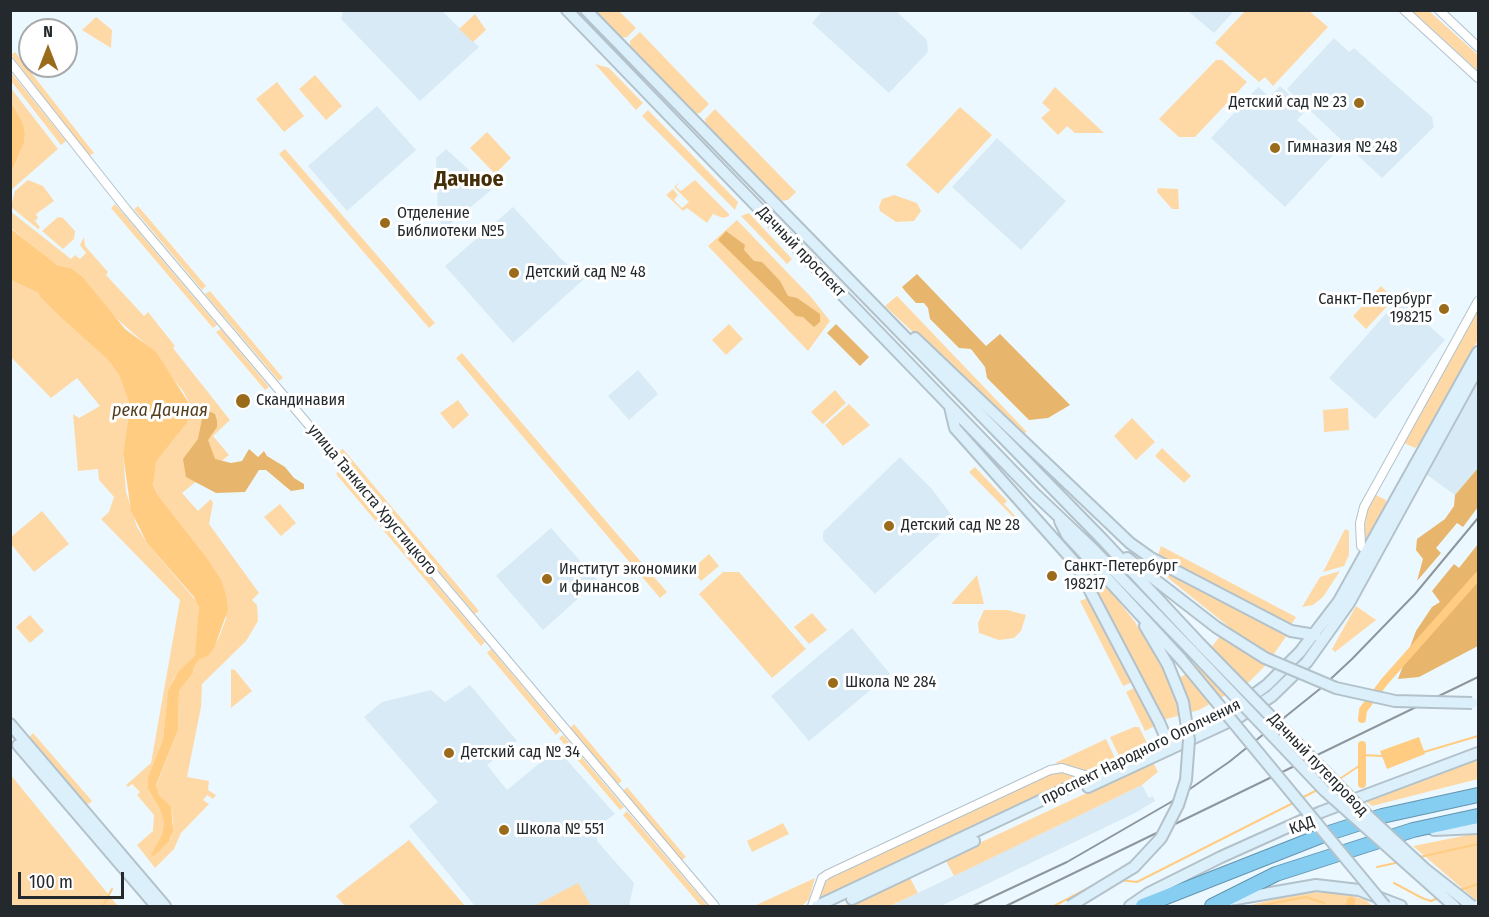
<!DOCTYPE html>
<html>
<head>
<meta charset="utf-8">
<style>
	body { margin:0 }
	#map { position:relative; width:1489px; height:917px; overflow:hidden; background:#ecf8ff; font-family:"Fira Sans Condensed",sans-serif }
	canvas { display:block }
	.frame { position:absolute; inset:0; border:12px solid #23292c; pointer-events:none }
	.north { position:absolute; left:18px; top:18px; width:60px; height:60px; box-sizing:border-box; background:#fff; border:2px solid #a7a9ab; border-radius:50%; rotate:0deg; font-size:16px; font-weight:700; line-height:24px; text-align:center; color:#23292c }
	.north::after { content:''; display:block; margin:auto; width:21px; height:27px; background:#996b1b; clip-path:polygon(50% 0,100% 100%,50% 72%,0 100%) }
	.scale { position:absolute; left:18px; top:872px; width:106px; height:27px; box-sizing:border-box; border:3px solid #23292c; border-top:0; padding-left:8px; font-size:18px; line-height:21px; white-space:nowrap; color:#23292c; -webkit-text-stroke:4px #fff; paint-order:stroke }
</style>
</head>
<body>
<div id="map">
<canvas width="1489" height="917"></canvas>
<div class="frame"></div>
<div class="north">N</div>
<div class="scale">100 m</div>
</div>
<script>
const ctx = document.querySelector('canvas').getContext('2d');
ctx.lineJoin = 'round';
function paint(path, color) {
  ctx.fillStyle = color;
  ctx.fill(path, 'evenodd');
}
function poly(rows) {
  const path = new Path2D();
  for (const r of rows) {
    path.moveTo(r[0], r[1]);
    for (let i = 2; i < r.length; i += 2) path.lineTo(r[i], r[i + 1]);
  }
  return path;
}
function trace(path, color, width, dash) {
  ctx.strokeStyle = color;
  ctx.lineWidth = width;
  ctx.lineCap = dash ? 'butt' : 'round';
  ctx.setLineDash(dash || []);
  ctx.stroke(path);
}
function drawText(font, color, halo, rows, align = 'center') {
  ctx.font = font + ' "Fira Sans Condensed",sans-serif';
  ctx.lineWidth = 6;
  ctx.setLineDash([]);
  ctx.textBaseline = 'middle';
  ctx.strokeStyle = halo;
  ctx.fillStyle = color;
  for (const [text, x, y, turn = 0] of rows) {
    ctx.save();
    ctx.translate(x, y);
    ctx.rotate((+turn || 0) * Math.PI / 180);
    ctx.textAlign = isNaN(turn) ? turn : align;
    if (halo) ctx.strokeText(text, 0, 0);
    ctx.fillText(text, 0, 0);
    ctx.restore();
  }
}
paint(poly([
	[823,10,896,11,927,40,928,52,889,93,812,23],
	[343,11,442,11,479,47,420,101,341,19],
	[1188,11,1234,11,1214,33],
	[1334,38,1349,52,1354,48,1432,117,1434,127,1382,178,1287,89],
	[1280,86,1306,110,1297,120,1334,154,1285,207,1211,138,1258,87,1270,97],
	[377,106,416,150,347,211,308,166],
	[997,138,1066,201,1021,250,952,187],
	[446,149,491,190,443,230,438,214,436,158],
	[513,207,560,258,584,279,513,343,445,266],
	[1399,299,1445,340,1375,419,1329,378],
	[638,370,658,394,629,420,608,396],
	[1478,381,1478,468,1455,495,1427,475],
	[900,457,932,489,955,520,875,594,823,540,823,532],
	[551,528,598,581,543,630,496,576],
	[852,628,890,674,809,741,771,696],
	[470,685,517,741,487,765,507,790,557,749,615,814,597,827,597,841,634,883,629,906,475,906,409,826,438,802,364,717,382,702,431,690,445,702],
	[1142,785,1149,798,1153,796,1155,801,1135,813,941,906,891,906]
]), '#d7eaf5');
paint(poly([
	[1246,10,1309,11,1328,27,1273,86,1265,77,1259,82,1215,43],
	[593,11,619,11,636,28,627,37,620,38],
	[1412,11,1429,11,1478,55,1478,71],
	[475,14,486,30,473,42,459,29],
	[96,17,112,30,111,48,82,30],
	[640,32,709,104,700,113,694,114,630,48,630,41],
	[15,52,94,153,89,156,11,55],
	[1216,60,1222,60,1247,82,1195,137,1179,137,1159,119],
	[595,64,609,68,643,103,636,110],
	[10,71,66,141,61,145,11,81],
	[315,75,342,106,326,120,299,89],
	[277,82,304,116,284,132,256,99],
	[10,87,58,149,11,190,11,173,24,143,25,133,23,123,11,102],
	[1055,87,1087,117,1104,133,1075,133,1067,126,1058,135,1041,118,1050,110,1042,103],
	[960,107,992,135,938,194,906,165],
	[715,109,796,192,788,200,781,201,706,126,705,119],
	[648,110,738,202,735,210,642,116],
	[487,132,511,158,495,174,470,148],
	[285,149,388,268,435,323,429,328,279,154],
	[28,180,43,186,54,201,36,214,38,218,35,221,40,227,38,229,11,207,15,191],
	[695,180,729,214,729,216,723,218,713,214,707,223,687,208,683,211,666,195,673,189,678,195,674,200,682,208,689,202,674,187,680,182,676,187,681,191],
	[1158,188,1178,189,1179,209,1172,209,1157,192],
	[894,195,917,203,921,211,914,221,896,222,880,211,879,207,882,199],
	[115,204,217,325,213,328,111,208],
	[138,206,206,286,202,290,134,209],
	[10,211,71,259,75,255,80,259,86,253,80,245,84,237,85,246,108,272,106,275,144,316,148,312,175,346,173,348,230,420,213,436,229,455,182,493,198,511,211,499,213,503,209,524,259,593,252,600,257,605,258,621,246,641,202,684,201,707,187,777,209,781,208,790,216,795,213,799,207,795,203,800,209,804,181,833,174,849,155,868,137,845,153,831,154,815,137,795,140,792,132,784,128,787,126,785,151,763,180,600,101,519,109,512,114,497,99,480,98,469,78,471,73,414,79,418,100,406,77,378,51,398,11,357,11,280,40,293,40,297,58,315,108,360,119,375,130,406,123,454,126,492,137,527,147,543,197,602,200,615,195,656,199,659,211,652,219,637,226,619,226,595,204,554,157,494,152,480,156,462,187,423,192,408,183,391,143,342,115,317,83,277,71,268,58,267,11,228],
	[194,666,193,673,179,691,178,730,156,786,159,795,171,806,173,822,171,838,152,854,162,834,164,823,160,810,148,789,148,777,163,739,168,690,175,677],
	[749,213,792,259,787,264,741,216],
	[58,217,63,218,75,231,74,239,63,249,42,231],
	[737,220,811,297,830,321,808,351,708,246],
	[1381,286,1394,299,1366,329,1353,316],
	[210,291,283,378,279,381,205,294],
	[897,296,1027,432,1022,434,885,306],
	[1478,308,1478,340,1421,442,1415,448,1404,443],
	[729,324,743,339,726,355,712,340],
	[221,329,269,387,265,390,216,332],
	[462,353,617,534,667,592,660,598,456,358],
	[835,390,846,403,823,424,811,412],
	[458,400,469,415,453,429,440,413],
	[849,404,870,425,843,446,825,425],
	[1348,408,1349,430,1324,432,1323,410],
	[1132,418,1155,442,1136,460,1114,436],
	[1162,448,1191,476,1184,483,1155,456],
	[343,449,479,611,475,614,338,452],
	[975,467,1007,501,1004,504,1018,519,1016,520,969,472],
	[340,470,485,642,481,646,336,474],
	[1376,495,1386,500,1385,510,1364,544,1366,513],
	[280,504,296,523,281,536,264,517],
	[42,511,69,544,34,572,11,544,11,537],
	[1345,529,1349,531,1349,555,1344,566,1323,572],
	[1161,546,1296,617,1291,625,1158,555],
	[1132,549,1156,567,1287,635,1267,664,1249,682,1199,710,1163,720,1094,585,1101,579,1135,622,1170,681,1185,675,1203,658,1228,626],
	[709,554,719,566,701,581,691,570],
	[1340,571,1323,597,1313,605,1302,607,1320,577],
	[723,572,739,572,806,649,772,678,699,594],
	[977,575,984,604,951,604],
	[1085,599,1090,599,1133,682,1123,686,1080,601],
	[1356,606,1376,620,1335,652,1332,649],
	[984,610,1007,610,1026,615,1021,631,1014,638,999,640,979,633,978,623],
	[812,613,827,630,809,644,794,627],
	[30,615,44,631,30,643,16,627],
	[491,649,560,731,556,735,487,653],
	[231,669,235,670,252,691,231,708],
	[1136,687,1155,726,1145,731,1126,692],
	[574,724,622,781,618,784,570,728],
	[1134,727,1139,727,1147,743,1119,756,1110,737],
	[33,733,92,801,86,806,28,738],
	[563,735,624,807,620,810,559,738],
	[1106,739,1115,758,1085,771,1055,763],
	[1478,760,1478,779,1372,806,1364,800],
	[1153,762,1158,772,1142,785,954,876,945,859],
	[1062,772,1073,776,1075,780,819,899,821,887,831,877,1051,773],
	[10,774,117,905,116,906,11,906],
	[627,787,686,857,682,860,623,791],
	[627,811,708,906,701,906,623,815],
	[783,823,789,834,752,852,747,841],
	[1478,833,1478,902,1413,846],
	[409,840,465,906,345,906,336,896],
	[909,876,918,893,890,906,843,906],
	[815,878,809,899,802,906,754,906],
	[578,883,591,906,533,906,538,904],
	[1303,892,1342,893,1366,900,1372,906,1247,906]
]), '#fed9a5');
paint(poly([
	[726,231,745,245,744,250,754,261,762,262,780,281,788,296,797,298,820,314,820,322,814,327,803,317,796,316,718,240],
	[917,274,986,346,1000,334,1070,405,1048,418,1029,420,987,378,985,367,971,349,959,348,930,319,928,308,924,303,916,303,906,292,902,287],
	[836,324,869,357,860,366,827,333],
	[204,409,215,414,217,421,217,427,208,440,215,459,231,463,242,461,249,449,258,457,264,451,267,456,285,467,294,478,304,484,304,489,291,491,266,470,259,470,245,492,216,493,186,477,183,459,198,439],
	[1478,468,1478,507,1463,527,1457,523,1436,548,1441,553,1417,581,1423,559,1416,550,1417,539,1445,519,1454,506,1455,495],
	[1478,544,1478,646,1419,677,1398,679,1416,631,1432,607,1440,602,1432,591,1454,564,1459,568]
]), '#e7b56b');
paint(poly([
	[11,102,23,123,25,133,24,143,11,173],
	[10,228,58,266,71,268,83,277,125,329,156,352,192,408,187,423,156,462,153,484,157,494,204,554,221,580,226,595,228,610,214,648,208,656,199,659,194,666,193,673,179,691,178,730,156,785,159,795,171,806,173,831,169,841,154,856,151,855,162,834,164,823,160,810,148,789,148,777,163,739,168,690,179,671,195,656,199,608,194,597,147,543,131,511,123,454,130,406,119,375,108,360,58,315,40,297,39,293,11,280],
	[1419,737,1425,754,1387,769,1380,751]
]), '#ffcc82');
trace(poly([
	[1424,752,1478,736],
	[1362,755,1382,756],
	[1338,780,1362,764],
	[1300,799,1319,789],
	[1420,857,1478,844],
	[1377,867,1400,862],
	[1119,880,1137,882,1295,802],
	[1394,883,1422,898,1431,901,1438,898],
	[1457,891,1478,884],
	[103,906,112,889],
	[1054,906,1094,885],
	[1259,906,1306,897,1324,903]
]), '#ffcc82', 2);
trace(poly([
	[1362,719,1363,710,1385,681,1478,576],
	[1362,745,1362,784],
	[1350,906,1351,901]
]), '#ffcc82', 8);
const street = poly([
	[1404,10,1478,78],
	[1439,10,1478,47],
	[10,62,127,210,715,906],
	[1369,553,1361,546,1360,523,1364,507,1478,301],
	[812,906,822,878,828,874,1050,770,1062,768,1091,777]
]);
const secondary = poly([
	[567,10,1035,494,1094,550,1191,650],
	[586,10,1103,540,1200,644],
	[915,338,1130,543,1151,558,1291,631,1315,635],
	[950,407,955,428,1076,564,1159,722,1170,748],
	[1060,521,1067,535,1181,659],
	[1127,558,1216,627],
	[1145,626,1168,665],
	[10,724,165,906],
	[18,745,156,906],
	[1088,787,1239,717,1272,696,1307,662,1349,603,1478,368],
	[1434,830,1478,828],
	[852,899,974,841],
	[1230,900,1316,885,1359,890,1401,906],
	[817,906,1167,741,1237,707,1267,685,1300,652,1339,601,1478,352],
	[1130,906,1149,893,1221,857,1321,812,1478,753]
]);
const highway = poly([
	[1143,906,1326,834,1382,816,1478,795],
	[1212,906,1276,874,1413,830,1478,816]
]);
trace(street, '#b3c2ca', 10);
trace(secondary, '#b3c2ca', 14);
trace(highway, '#6394ad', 16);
trace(street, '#fff', 8);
trace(secondary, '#dbf0fb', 10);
trace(highway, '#86cdf2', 14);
trace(poly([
	[973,906,1067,862,1171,802,1229,762,1321,688,1352,659,1415,594,1478,518],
	[1006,906,1478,677]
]), '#8d969c', 2);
const secondaryBridge = poly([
	[1216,627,1265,658,1336,688,1395,701,1472,703],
	[1200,644,1369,817,1425,869,1472,906],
	[1191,650,1324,790,1454,906],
	[1181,659,1385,906],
	[1070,906,1134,867,1161,838,1178,805,1186,780,1189,740,1183,702,1168,665]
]);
trace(secondaryBridge, '#b3c2ca', 14, []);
trace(secondaryBridge, '#dbf0fb', 10);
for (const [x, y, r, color] of [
	[1359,103,6,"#996b1b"],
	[1275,148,6,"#996b1b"],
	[385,223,6,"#996b1b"],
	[514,273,6,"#996b1b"],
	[1444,309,6,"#996b1b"],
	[243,401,8,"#996b1b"],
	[889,526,6,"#996b1b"],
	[1052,576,6,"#996b1b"],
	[547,579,6,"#996b1b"],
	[833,683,6,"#996b1b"],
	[449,753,6,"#996b1b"],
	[504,830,6,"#996b1b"]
]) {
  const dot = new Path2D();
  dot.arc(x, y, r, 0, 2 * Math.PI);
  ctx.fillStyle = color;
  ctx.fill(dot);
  trace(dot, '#fff', 2);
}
drawText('16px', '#23292c', '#fff', [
	["Детский сад № 23",1347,103,"right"],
	["Гимназия № 248",1287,148],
	["Отделение",397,214],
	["Библиотеки №5",397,232],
	["Детский сад № 48",526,273],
	["Санкт-Петербург",1432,300,"right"],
	["198215",1432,318,"right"],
	["Скандинавия",256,401],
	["Детский сад № 28",901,526],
	["Санкт-Петербург",1064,567],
	["198217",1064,585],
	["Институт экономики",559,570],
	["и финансов",559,588],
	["Школа № 284",845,683],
	["Детский сад № 34",461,753],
	["Школа № 551",516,830]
], 'left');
drawText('16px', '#23292c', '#fff', [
	["Дачный проспект",801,252,46],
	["улица Танкиста Хрустицкого",372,500,50],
	["проспект Народного Ополчения",1141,752,-26],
	["Дачный путепровод",1318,765,46],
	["КАД",1302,826,-20]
]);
drawText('italic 18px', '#523d1d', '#fff', [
	["река Дачная",160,411]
]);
drawText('bold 22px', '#442e08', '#fff', [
	["Дачное",469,180]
]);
</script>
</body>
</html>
